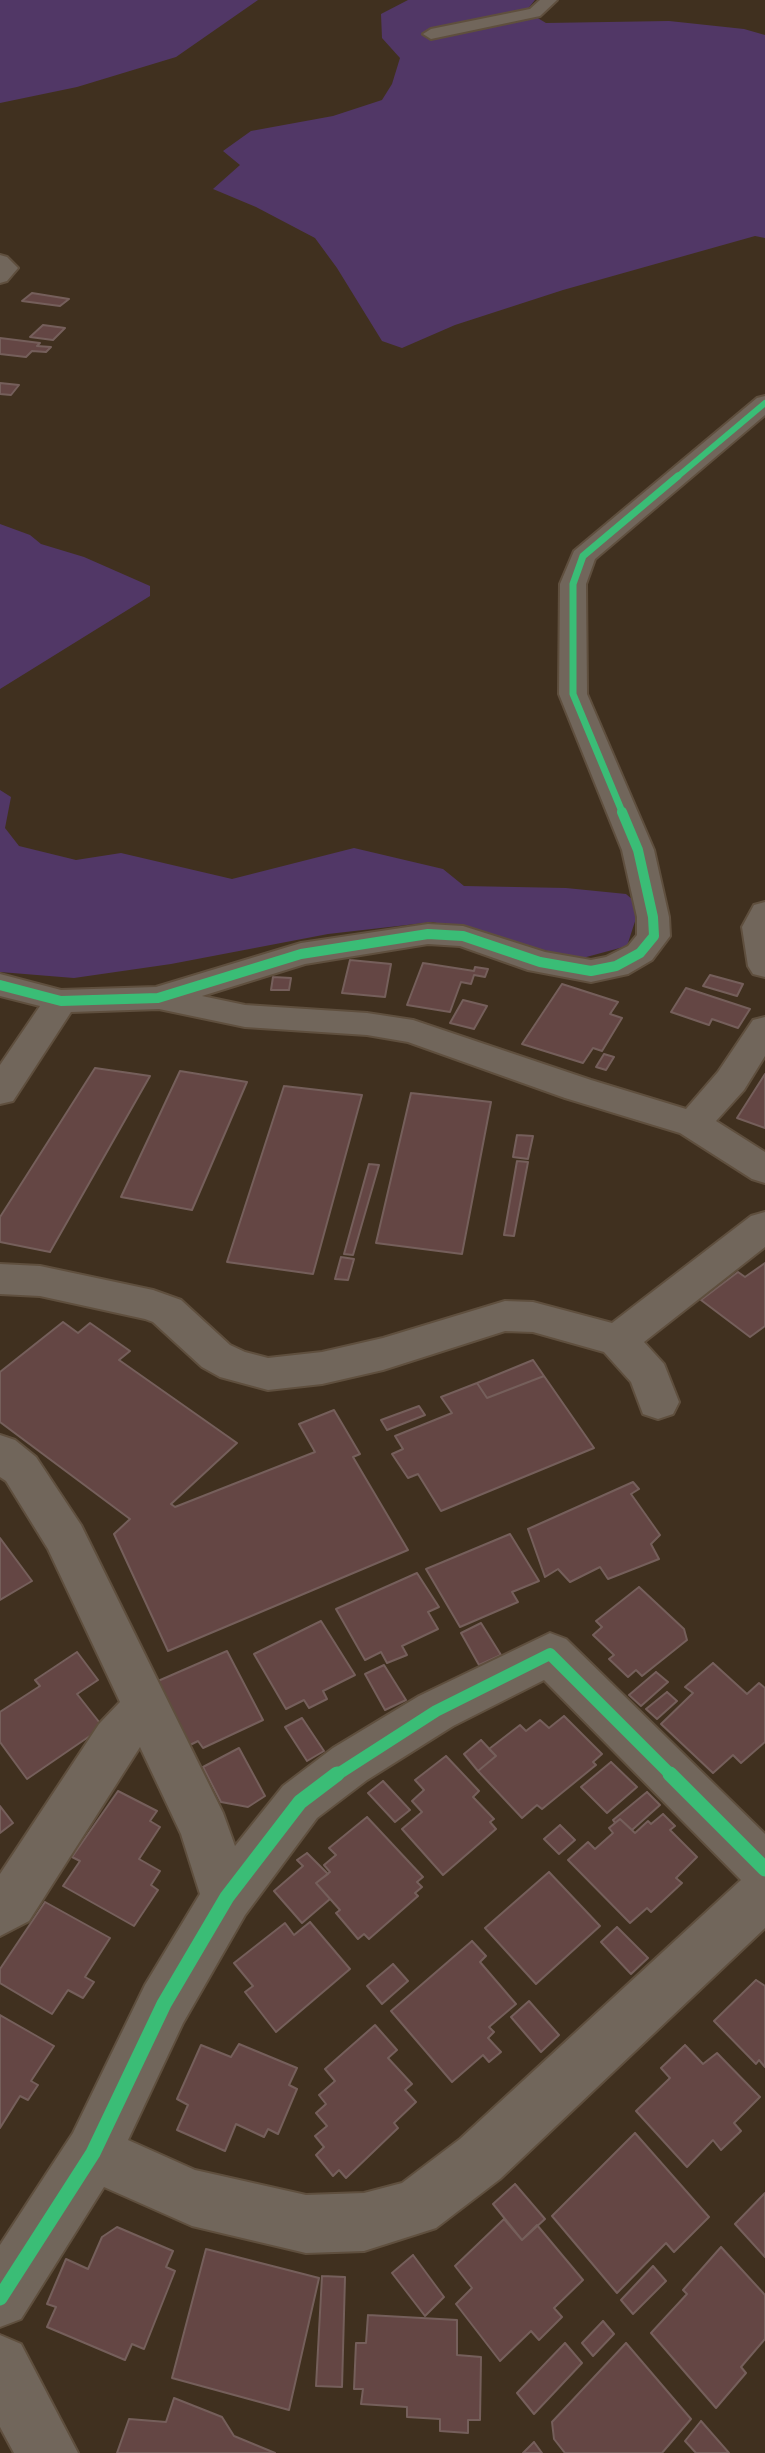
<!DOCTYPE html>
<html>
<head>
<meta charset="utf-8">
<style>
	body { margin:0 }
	canvas { display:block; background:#40301f }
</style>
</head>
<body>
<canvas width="765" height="2453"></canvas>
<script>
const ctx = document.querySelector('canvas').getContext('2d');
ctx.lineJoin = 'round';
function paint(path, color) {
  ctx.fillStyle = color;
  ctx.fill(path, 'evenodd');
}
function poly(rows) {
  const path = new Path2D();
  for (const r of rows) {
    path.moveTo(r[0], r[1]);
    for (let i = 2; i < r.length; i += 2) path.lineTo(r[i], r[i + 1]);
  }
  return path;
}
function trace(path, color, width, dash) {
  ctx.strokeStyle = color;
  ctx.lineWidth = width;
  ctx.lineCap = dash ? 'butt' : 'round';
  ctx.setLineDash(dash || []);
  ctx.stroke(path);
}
paint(poly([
	[0,0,258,0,176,57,77,87,0,103],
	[408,0,535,0,526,11,546,23,669,21,744,29,765,35,765,238,755,236,563,290,455,325,402,348,382,341,337,268,315,238,256,207,213,189,240,165,223,151,251,131,333,116,382,100,392,84,400,58,382,38,381,14],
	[0,524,30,535,41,544,84,557,150,586,150,596,0,689],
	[0,790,11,797,5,828,19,846,76,860,121,853,232,879,354,848,443,869,464,886,566,888,626,894,640,906,627,946,579,959,433,922,328,934,171,964,74,978,0,972]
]), '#513766');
const building = poly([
	[32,293,69,299,60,306,22,301,32,293],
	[43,325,65,328,53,340,30,337,43,325],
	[0,338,40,343,37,346,51,347,46,352,32,351,26,357,0,354,0,338],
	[0,383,19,385,11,395,0,394,0,383],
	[350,960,391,964,385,997,342,993,350,960],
	[423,963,474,971,475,967,488,969,485,977,474,975,471,984,461,982,450,1012,407,1005,423,963],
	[710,975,743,984,737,996,703,986,710,975],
	[273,977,291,978,289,990,271,990,273,977],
	[562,984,618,1002,610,1014,622,1018,602,1051,593,1048,583,1063,522,1044,562,984],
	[686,988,750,1009,738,1028,712,1019,709,1025,671,1012,686,988],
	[463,1000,487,1006,474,1029,450,1023,463,1000],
	[604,1054,614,1057,606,1070,596,1067,604,1054],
	[95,1068,150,1076,50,1252,0,1242,0,1217,95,1068],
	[180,1071,247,1082,192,1210,121,1197,180,1071],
	[765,1074,765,1128,737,1118,765,1074],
	[284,1086,362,1095,313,1274,227,1262,284,1086],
	[411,1093,491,1102,462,1254,376,1243,411,1093],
	[517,1135,533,1136,528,1159,513,1157,517,1135],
	[517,1161,528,1162,514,1236,504,1235,517,1161],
	[369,1164,379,1165,353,1255,344,1254,369,1164],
	[341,1257,354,1259,348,1280,335,1279,341,1257],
	[765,1263,765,1326,750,1337,701,1300,738,1272,745,1277,765,1263],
	[63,1322,78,1333,90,1323,130,1351,119,1360,237,1443,171,1504,175,1507,315,1452,299,1424,334,1410,360,1454,353,1457,408,1550,168,1651,114,1534,130,1519,0,1422,0,1372,63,1322],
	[533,1360,544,1376,487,1398,477,1383,533,1360],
	[544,1376,594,1448,441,1511,418,1474,408,1478,392,1454,403,1449,395,1436,452,1413,441,1397,477,1383,487,1398,544,1376],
	[419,1406,425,1415,387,1430,381,1420,419,1406],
	[633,1482,639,1489,631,1494,660,1535,651,1544,659,1559,608,1579,600,1567,570,1582,558,1569,545,1577,528,1529,633,1482],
	[510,1534,539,1581,512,1592,518,1602,460,1627,426,1569,510,1534],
	[0,1538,32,1581,0,1600,0,1538],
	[417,1573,439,1607,428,1612,438,1629,402,1646,407,1655,387,1663,381,1652,365,1660,336,1609,417,1573],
	[639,1587,684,1629,687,1640,642,1676,636,1670,628,1677,609,1659,614,1655,593,1635,602,1627,596,1621,639,1587],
	[321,1621,355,1675,323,1691,327,1699,309,1708,304,1700,286,1709,254,1654,321,1621],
	[481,1623,501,1655,479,1665,461,1633,481,1623],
	[227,1651,263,1720,203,1748,198,1741,190,1745,158,1681,227,1651],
	[77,1652,98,1680,77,1694,103,1727,27,1779,0,1742,0,1712,40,1686,35,1680,77,1652],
	[713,1663,747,1694,759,1683,765,1688,765,1742,741,1763,733,1755,713,1773,661,1724,693,1693,685,1687,713,1663],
	[384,1665,406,1700,385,1710,365,1674,384,1665],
	[656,1672,668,1682,641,1706,629,1695,656,1672],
	[667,1692,677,1701,657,1719,646,1709,667,1692],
	[564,1716,602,1754,593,1762,596,1765,542,1809,537,1805,522,1818,478,1771,496,1756,489,1749,520,1725,526,1731,540,1720,549,1728,564,1716],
	[302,1718,324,1751,307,1761,285,1727,302,1718],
	[481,1740,496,1756,478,1771,464,1754,481,1740],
	[239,1748,265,1796,248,1807,221,1802,203,1767,239,1748],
	[446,1756,479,1791,473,1797,494,1819,490,1822,496,1829,443,1875,402,1829,422,1812,412,1801,424,1790,415,1780,446,1756],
	[611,1762,637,1787,607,1813,581,1787,611,1762],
	[383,1781,410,1810,395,1822,368,1793,383,1781],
	[118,1791,157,1811,150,1821,160,1827,139,1859,160,1871,151,1885,158,1890,134,1926,63,1886,80,1861,72,1857,118,1791],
	[647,1792,660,1805,632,1830,620,1819,615,1823,613,1820,647,1792],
	[0,1806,13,1823,0,1833,0,1806],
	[663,1814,675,1826,670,1830,697,1857,676,1878,682,1883,651,1912,647,1908,630,1923,568,1860,588,1842,595,1849,613,1833,609,1828,620,1819,635,1833,648,1821,651,1824,663,1814],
	[367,1817,423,1877,417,1882,422,1887,415,1893,418,1896,369,1939,364,1934,358,1939,336,1913,340,1910,316,1883,330,1872,324,1865,336,1855,329,1848,367,1817],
	[560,1825,575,1840,559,1854,544,1839,560,1825],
	[307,1853,328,1874,316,1883,330,1899,302,1923,274,1891,303,1866,297,1860,307,1853],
	[549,1872,600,1926,536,1984,485,1928,549,1872],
	[45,1902,110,1938,85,1977,94,1982,83,1998,68,1990,52,2014,0,1983,0,1969,45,1902],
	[310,1922,350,1969,276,2032,245,1992,253,1986,234,1963,285,1923,294,1935,310,1922],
	[617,1927,648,1958,631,1974,601,1942,617,1927],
	[472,1941,486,1956,480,1962,516,2004,489,2027,494,2032,488,2038,501,2052,489,2062,483,2055,452,2082,391,2011,472,1941],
	[393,1964,408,1981,382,2004,367,1986,393,1964],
	[756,1980,765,1986,765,2067,759,2060,756,2064,714,2021,756,1980],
	[529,2001,559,2035,541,2052,511,2017,529,2001],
	[0,2015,54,2046,31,2081,38,2085,28,2100,20,2096,0,2128,0,2015],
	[375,2025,397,2050,388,2058,412,2084,405,2090,416,2102,394,2123,398,2128,346,2178,339,2170,333,2176,316,2155,324,2147,315,2136,327,2126,316,2113,326,2104,319,2095,335,2081,325,2069,375,2025],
	[239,2044,297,2068,289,2085,297,2089,278,2134,268,2129,264,2137,236,2124,225,2151,177,2130,188,2105,177,2099,201,2045,231,2057,239,2044],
	[685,2045,703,2064,717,2053,760,2097,734,2123,741,2131,721,2150,713,2140,687,2167,636,2111,670,2078,661,2068,685,2045],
	[635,2133,709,2217,674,2252,666,2243,617,2293,552,2216,635,2133],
	[515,2184,545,2219,522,2240,493,2204,515,2184],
	[765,2193,765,2257,735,2224,765,2193],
	[504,2219,522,2240,537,2225,583,2280,554,2308,562,2317,539,2340,531,2331,500,2361,456,2304,472,2288,455,2266,504,2219],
	[117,2227,173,2251,166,2267,175,2271,144,2349,132,2344,125,2360,47,2327,56,2307,47,2304,66,2259,88,2269,102,2237,117,2227],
	[721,2247,765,2295,765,2339,741,2367,746,2373,716,2408,651,2333,687,2294,683,2290,721,2247],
	[206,2249,319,2278,289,2410,172,2378,206,2249],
	[413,2255,444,2297,425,2316,392,2273,413,2255],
	[653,2266,666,2281,633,2314,621,2300,653,2266],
	[322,2276,345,2277,342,2387,316,2386,322,2276],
	[368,2315,457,2320,457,2355,481,2357,480,2420,468,2420,468,2433,440,2431,440,2419,407,2417,407,2407,361,2404,363,2389,354,2389,356,2343,366,2343,368,2315],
	[603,2321,614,2334,593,2356,582,2343,603,2321],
	[565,2343,582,2363,534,2414,517,2393,565,2343],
	[626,2343,691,2419,662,2453,565,2453,554,2439,552,2422,626,2343],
	[174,2398,222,2417,234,2436,275,2453,117,2453,129,2419,166,2422,174,2398],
	[701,2421,729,2453,696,2453,685,2441,701,2421],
	[534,2442,542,2453,523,2453,534,2442]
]);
paint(building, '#644644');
trace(building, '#755f5b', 2);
const minor = poly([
	[540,0,557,0,540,16,431,39,423,34,431,29,530,9,540,0],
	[0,255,7,257,18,268,7,281,0,283,0,255],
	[765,396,765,415,595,559,586,584,587,694,654,850,669,917,670,936,652,960,628,974,591,982,528,970,460,946,428,944,305,964,202,996,245,1005,367,1013,413,1020,591,1080,686,1109,718,1072,753,1020,765,1017,765,1056,744,1090,716,1121,765,1152,765,1183,752,1179,680,1133,565,1098,408,1042,367,1035,245,1027,159,1009,71,1012,13,1101,0,1104,0,1065,40,1006,0,996,0,974,61,990,156,987,301,943,428,924,463,926,545,952,591,960,606,957,628,946,637,935,637,917,622,850,559,694,560,584,574,551,757,398,765,396],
	[765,902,765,977,753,974,748,966,742,927,754,905,765,902],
	[765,1212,765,1247,644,1342,664,1364,679,1402,673,1414,658,1419,643,1414,631,1382,604,1352,533,1332,505,1331,383,1370,322,1384,268,1390,220,1377,202,1367,153,1322,145,1319,40,1296,0,1294,0,1264,40,1266,153,1290,181,1300,230,1345,245,1352,268,1358,322,1352,383,1338,505,1301,533,1302,612,1323,751,1216,765,1212],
	[0,1435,15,1440,36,1457,81,1525,223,1813,235,1846,283,1786,333,1748,419,1696,550,1633,566,1639,765,1834,765,1928,500,2179,436,2228,364,2251,306,2253,192,2226,104,2187,21,2319,0,2327,0,2245,73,2133,145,1985,200,1894,181,1834,140,1747,29,1921,0,1936,0,1874,99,1724,120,1702,48,1549,6,1481,0,1477,0,1435],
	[544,1680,741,1880,460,2139,402,2183,364,2193,306,2195,195,2170,128,2140,183,2023,245,1915,317,1818,367,1780,453,1726,544,1680],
	[0,2335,21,2344,78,2453,14,2453,0,2427,0,2335]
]);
trace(minor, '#5f4f3e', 4);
paint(minor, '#71665b');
trace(poly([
	[676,478,765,403]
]), '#3abd76', 6);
trace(poly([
	[623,814,573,694,573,584,583,556,678,476]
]), '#3abd76', 7);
trace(poly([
	[0,985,61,1001,158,998,301,954,428,934,463,936,540,962,591,971,616,966,640,953,654,936,653,917,638,850,622,812]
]), '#3abd76', 10);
trace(poly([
	[335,1776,436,1711,550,1654,672,1776]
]), '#3abd76', 12);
trace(poly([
	[670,1774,765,1869],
	[0,2298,93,2153,164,2004,227,1897,300,1802,337,1774]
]), '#3abd76', 15);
</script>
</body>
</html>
